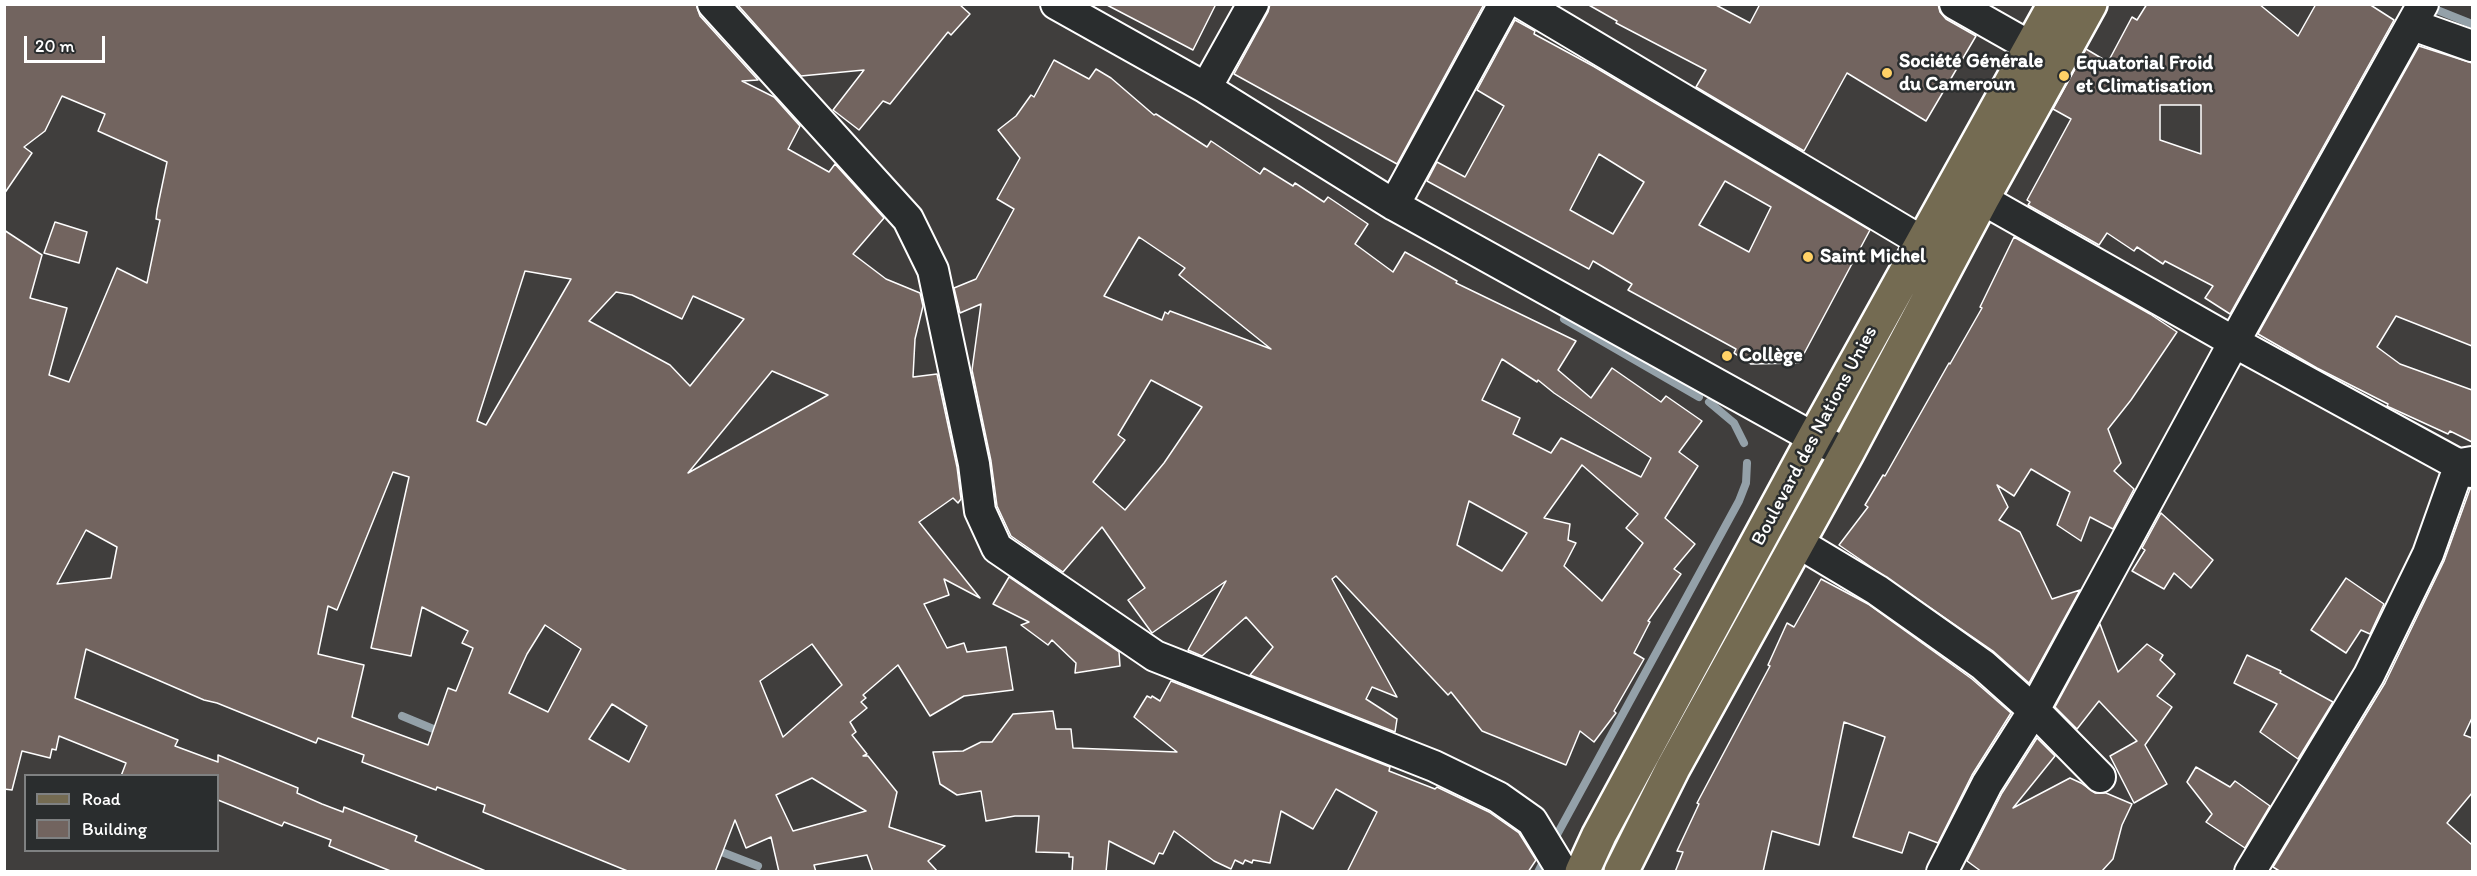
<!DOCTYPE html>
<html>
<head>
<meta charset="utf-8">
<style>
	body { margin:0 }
	#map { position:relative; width:2477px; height:876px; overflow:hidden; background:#403e3d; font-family:Itim,sans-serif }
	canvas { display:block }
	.frame { position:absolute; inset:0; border:6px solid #fff; pointer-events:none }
	.legend { position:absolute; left:24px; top:774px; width:195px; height:78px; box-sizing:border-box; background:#2a2d2e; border:2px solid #7f8182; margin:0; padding:8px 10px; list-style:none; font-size:18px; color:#fff }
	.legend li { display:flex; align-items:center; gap:12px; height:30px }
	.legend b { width:30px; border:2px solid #7f8182 }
	.scale { position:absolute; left:24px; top:36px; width:81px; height:27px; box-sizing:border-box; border:3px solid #fff; border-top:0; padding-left:8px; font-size:18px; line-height:21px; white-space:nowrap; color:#fff; -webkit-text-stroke:4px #2a2d2e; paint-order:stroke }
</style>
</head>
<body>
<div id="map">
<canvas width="2477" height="876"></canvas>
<div class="frame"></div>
<ul class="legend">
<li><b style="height:8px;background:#746b52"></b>Road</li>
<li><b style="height:16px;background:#72645f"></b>Building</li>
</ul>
<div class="scale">20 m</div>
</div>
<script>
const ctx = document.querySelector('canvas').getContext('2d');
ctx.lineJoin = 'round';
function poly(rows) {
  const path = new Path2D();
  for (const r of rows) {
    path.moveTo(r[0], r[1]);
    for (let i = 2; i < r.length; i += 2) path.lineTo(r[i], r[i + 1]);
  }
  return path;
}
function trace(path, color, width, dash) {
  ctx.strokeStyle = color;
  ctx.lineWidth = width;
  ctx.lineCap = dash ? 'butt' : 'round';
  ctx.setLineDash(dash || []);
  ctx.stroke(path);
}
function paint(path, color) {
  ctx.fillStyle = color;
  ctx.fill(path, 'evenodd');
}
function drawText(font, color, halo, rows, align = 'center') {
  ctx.font = font + ' Itim,sans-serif';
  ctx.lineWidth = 5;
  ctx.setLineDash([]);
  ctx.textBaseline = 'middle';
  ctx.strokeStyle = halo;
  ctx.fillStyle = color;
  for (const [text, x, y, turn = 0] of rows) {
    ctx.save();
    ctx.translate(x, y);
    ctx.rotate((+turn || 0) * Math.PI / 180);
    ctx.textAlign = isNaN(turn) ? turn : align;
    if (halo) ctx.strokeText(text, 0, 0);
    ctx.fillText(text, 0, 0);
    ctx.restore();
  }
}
trace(poly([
	[2427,6,2472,24],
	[1564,319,1699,397],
	[1709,402,1734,423,1744,443],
	[402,716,443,733],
	[1553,842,1739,501,1746,483,1747,463],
	[714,849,758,866],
	[1538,872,1546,856]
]), '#94a1a9', 8);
const building = poly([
	[4,4,696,4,700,16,758,80,742,81,774,97,800,126,788,149,829,172,835,164,884,218,853,254,886,279,920,293,923,306,915,339,913,377,937,374,957,467,961,499,958,503,953,498,919,522,980,598,944,579,949,595,924,604,947,648,964,643,967,652,1006,647,1013,690,964,696,930,716,898,665,863,695,866,698,861,702,867,708,850,722,856,732,852,735,867,754,863,756,868,756,897,792,889,827,945,846,928,861,938,872,873,872,867,855,814,865,816,872,779,872,771,837,746,848,735,820,715,872,630,872,483,812,485,805,437,787,436,790,362,762,364,755,318,738,316,743,217,703,204,700,86,649,75,698,178,740,175,746,218,762,218,755,298,788,297,793,322,804,343,812,344,807,417,836,415,841,488,872,393,872,329,846,331,840,284,822,282,826,218,800,218,776,121,776,126,763,59,736,56,750,52,749,50,758,22,751,12,790,4,789,4,230,42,255,30,298,67,308,49,375,69,382,117,268,147,283,160,220,156,219,157,210,167,162,98,131,105,114,62,96,45,131,24,147,32,153,4,194,4,4],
	[525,271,571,279,486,425,477,421,525,271],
	[616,292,632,295,682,319,693,296,744,319,690,386,670,365,589,321,616,292],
	[772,371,828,395,688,473,772,371],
	[393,472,409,477,371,648,411,656,422,607,468,631,462,643,473,648,456,691,448,688,428,745,352,717,364,665,318,654,328,606,337,610,393,472],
	[86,530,117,547,111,578,57,584,86,530],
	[545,625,581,649,548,712,509,693,527,654,545,625],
	[812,644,842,685,783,737,760,681,812,644],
	[612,704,647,726,629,762,589,739,612,704],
	[812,778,866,811,793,831,776,795,812,778],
	[737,4,959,4,970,14,951,35,948,32,890,104,883,101,859,130,833,110,864,70,801,76,737,4],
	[1105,4,1216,4,1193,50,1105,4],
	[1270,4,1484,4,1397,164,1234,74,1268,12,1270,4],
	[1587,4,1714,4,1750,23,1760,4,1938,4,1940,12,1946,19,1976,36,1926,121,1847,73,1804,151,1696,87,1706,70,1616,23,1617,21,1587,4],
	[2147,4,2259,4,2298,36,2316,4,2369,4,2394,20,2230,314,2205,298,2213,286,2165,261,2163,264,2137,247,2134,251,2107,233,2099,245,2028,205,2030,202,2027,200,2071,119,2053,109,2086,49,2108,62,2132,17,2137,20,2147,4],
	[2160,105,2201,105,2201,154,2160,140,2160,105],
	[1515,20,1535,31,1534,34,1593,66,1870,230,1799,363,1751,364,1734,353,1736,349,1628,290,1632,284,1593,261,1589,269,1427,181,1437,162,1465,177,1504,106,1477,90,1515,20],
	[1599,154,1644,182,1613,234,1570,210,1599,154],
	[1725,181,1771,207,1749,252,1699,225,1725,181],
	[2419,46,2472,63,2472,346,2396,316,2377,347,2400,364,2472,390,2472,442,2450,431,2448,434,2389,407,2387,406,2388,404,2317,368,2258,334,2419,46],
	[1054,60,1089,79,1096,69,1111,78,1154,115,1156,114,1207,147,1211,141,1260,174,1264,168,1293,186,1295,183,1324,202,1328,197,1368,224,1355,244,1393,272,1405,252,1457,281,1456,283,1576,341,1558,370,1591,398,1612,368,1661,402,1666,396,1702,421,1679,452,1698,466,1665,518,1695,544,1674,569,1681,574,1648,621,1650,622,1634,653,1644,659,1614,711,1616,713,1594,742,1580,731,1566,765,1482,731,1451,692,1448,695,1336,576,1332,579,1397,697,1372,687,1366,699,1397,719,1395,732,1250,675,1273,647,1246,617,1202,656,1188,650,1226,581,1152,633,1128,600,1145,588,1102,527,1063,572,1011,536,997,506,991,461,972,370,981,304,960,313,954,288,976,279,1014,209,997,199,1020,158,998,130,1016,116,1031,95,1034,97,1054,60],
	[1139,237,1185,268,1179,275,1271,349,1170,311,1168,314,1165,312,1162,320,1104,296,1139,237],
	[1502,359,1537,382,1538,380,1554,393,1651,458,1641,477,1561,438,1551,453,1513,434,1520,418,1482,400,1502,359],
	[1151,380,1202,407,1164,463,1125,510,1093,482,1125,440,1118,435,1151,380],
	[1582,465,1638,514,1626,528,1643,543,1602,601,1564,566,1576,543,1568,540,1570,524,1544,518,1582,465],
	[1469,501,1527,533,1502,571,1457,545,1469,501],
	[55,222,87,232,79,263,44,253,55,222],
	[2014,237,2150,314,2177,332,2131,400,2108,429,2121,463,2114,471,2134,489,2113,529,2090,517,2081,541,2057,525,2070,492,2031,469,2014,496,1997,485,2008,507,1999,520,2020,532,2052,599,2080,590,2029,683,1993,651,1839,545,1868,507,1865,505,1883,475,1885,476,1949,363,1950,364,1982,308,1980,307,2014,237],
	[2470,489,2472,489,2472,718,2464,735,2472,738,2472,793,2447,823,2472,845,2472,872,2281,872,2273,867,2385,683,2444,561,2470,489],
	[2161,513,2213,560,2191,588,2174,573,2164,589,2132,571,2145,550,2142,548,2161,513],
	[1009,577,1119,652,1120,666,1075,673,1076,663,1052,640,1048,645,1021,625,1029,622,993,604,1009,577],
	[2346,578,2384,604,2370,634,2361,630,2346,653,2311,630,2346,578],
	[1821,579,1868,604,1972,679,2011,713,1972,775,1938,843,1909,832,1902,853,1853,837,1885,737,1844,722,1819,845,1772,831,1763,872,1675,872,1683,852,1677,851,1699,804,1697,803,1770,666,1768,665,1787,623,1794,627,1821,579],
	[2100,624,2118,672,2147,644,2163,655,2160,660,2175,674,2157,696,2172,707,2145,745,2167,784,2134,803,2110,756,2137,741,2099,701,2077,729,2055,707,2100,624],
	[2247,655,2281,671,2280,673,2333,702,2298,759,2260,732,2277,704,2234,683,2247,655],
	[1171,681,1390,767,1389,771,1435,789,1437,787,1489,812,1519,833,1536,860,1528,872,1347,872,1377,812,1336,789,1313,829,1281,811,1270,863,1253,860,1252,863,1245,860,1243,864,1235,860,1231,869,1214,861,1174,831,1163,854,1159,853,1154,864,1109,841,1106,872,1072,872,1073,857,1069,857,1069,853,1036,852,1039,816,1015,816,986,821,981,791,957,795,940,784,933,752,963,751,981,742,992,742,1013,714,1053,711,1056,729,1071,729,1073,748,1177,752,1134,717,1147,696,1151,698,1152,696,1160,701,1171,681],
	[2037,738,2055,756,2013,808,2070,778,2081,783,2095,793,2106,793,2132,804,2122,825,2113,859,2101,872,1982,872,1967,861,2002,793,2037,738],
	[2196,767,2230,787,2235,781,2270,806,2245,848,2206,822,2212,814,2187,782,2196,767]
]);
paint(building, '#72645f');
trace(building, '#fff', 1.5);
const minor = poly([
	[713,4,908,219,933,270,974,464,980,511,997,548,1155,656,1434,766,1498,797,1532,821,1563,872],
	[1056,4,1206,88,1394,205,1814,438,1847,453],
	[1523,4,1921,241],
	[1955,4,2031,47],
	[2413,25,2472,46],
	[1206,88,1253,4],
	[1982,199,2234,342,2472,472],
	[1394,205,1504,4],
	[1797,542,1877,590,1983,665,2039,715,2100,777],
	[1942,872,1987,784,2034,710,2234,342,2423,4],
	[2250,872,2369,675,2428,554,2460,464,2472,462]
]);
const primary = poly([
	[1582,872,1599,835,1814,438,2055,4],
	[1621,872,1673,768,1847,453,1982,199,2090,4]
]);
trace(minor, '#fff', 34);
trace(primary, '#fff', 38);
trace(minor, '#2a2d2e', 30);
trace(primary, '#746b52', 33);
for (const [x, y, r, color] of [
	[1887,73,6,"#ffd166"],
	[2064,76,6,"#ffd166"],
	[1808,257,6,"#ffd166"],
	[1727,356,6,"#ffd166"]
]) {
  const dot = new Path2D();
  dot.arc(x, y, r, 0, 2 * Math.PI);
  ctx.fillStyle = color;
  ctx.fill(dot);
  trace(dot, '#2a2d2e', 2);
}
drawText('bold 20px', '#fff', '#2a2d2e', [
	["Société Générale",1899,62],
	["du Cameroun",1899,85],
	["Equatorial Froid",2076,64],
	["et Climatisation",2076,87],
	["Saint Michel",1820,257],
	["Collège",1739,356]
], 'left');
drawText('20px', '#fff', '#2a2d2e', [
	["Boulevard des Nations Unies",1815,436,-62]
]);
</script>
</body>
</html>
